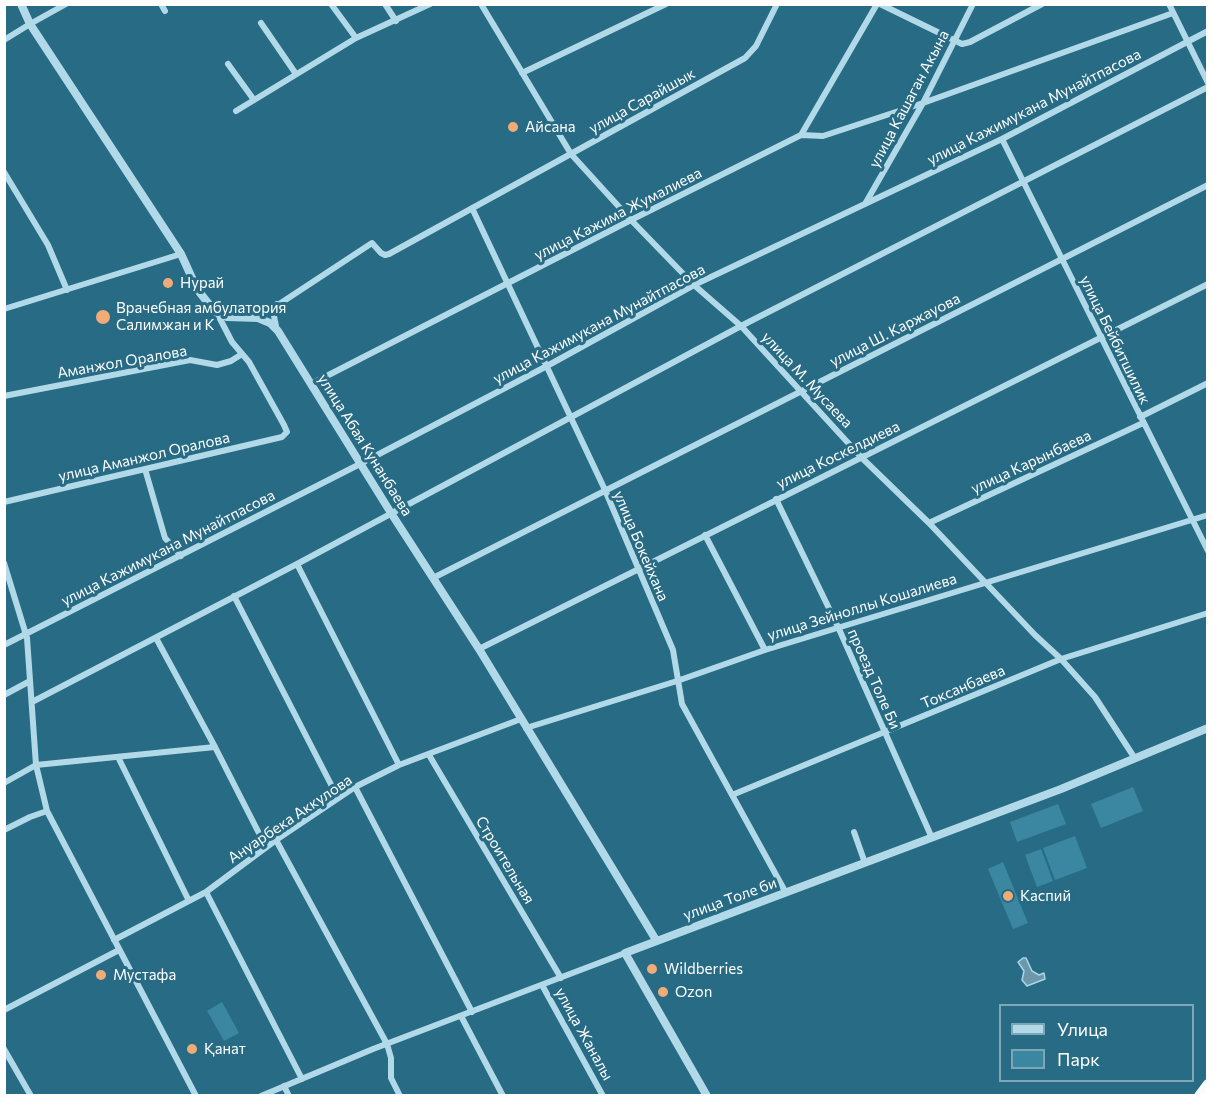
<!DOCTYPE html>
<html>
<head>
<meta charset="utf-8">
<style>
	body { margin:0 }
	#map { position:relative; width:1212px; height:1100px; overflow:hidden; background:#276b85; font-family:Commissioner,sans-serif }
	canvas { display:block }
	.frame { position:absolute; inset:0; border:6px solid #fff; pointer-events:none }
	.legend { position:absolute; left:999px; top:1004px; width:195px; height:78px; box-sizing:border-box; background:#276b85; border:2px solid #7da6b6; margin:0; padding:8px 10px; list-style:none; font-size:18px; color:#fff }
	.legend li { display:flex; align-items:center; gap:12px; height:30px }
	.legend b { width:30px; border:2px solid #7da6b6 }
</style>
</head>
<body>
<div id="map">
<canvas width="1212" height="1100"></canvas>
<div class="frame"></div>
<ul class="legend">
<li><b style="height:8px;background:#b1d9e8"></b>Улица</li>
<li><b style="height:16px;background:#3b87a2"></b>Парк</li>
</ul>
</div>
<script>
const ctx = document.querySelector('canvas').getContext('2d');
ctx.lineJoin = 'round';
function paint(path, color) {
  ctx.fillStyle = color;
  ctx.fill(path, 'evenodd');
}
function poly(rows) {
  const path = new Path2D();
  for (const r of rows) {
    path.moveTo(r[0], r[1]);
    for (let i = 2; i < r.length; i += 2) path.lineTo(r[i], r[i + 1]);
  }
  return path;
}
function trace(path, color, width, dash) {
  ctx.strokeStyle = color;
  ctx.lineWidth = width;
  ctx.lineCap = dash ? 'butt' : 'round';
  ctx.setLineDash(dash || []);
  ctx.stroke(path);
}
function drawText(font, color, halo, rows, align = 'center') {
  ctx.font = font + ' Commissioner,sans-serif';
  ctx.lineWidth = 6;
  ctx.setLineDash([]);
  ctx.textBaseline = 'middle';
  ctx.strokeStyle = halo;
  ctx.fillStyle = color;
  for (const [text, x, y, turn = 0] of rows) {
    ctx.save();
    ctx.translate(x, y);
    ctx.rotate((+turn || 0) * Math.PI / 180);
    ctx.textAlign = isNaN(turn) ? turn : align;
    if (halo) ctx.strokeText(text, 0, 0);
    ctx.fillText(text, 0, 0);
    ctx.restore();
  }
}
paint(poly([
	[1133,787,1143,811,1101,828,1091,804],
	[1058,804,1066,824,1017,842,1010,822],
	[1075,836,1087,868,1055,880,1043,848],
	[1041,849,1053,881,1037,887,1025,855],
	[1003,862,1028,923,1013,929,988,869],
	[222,1002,239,1033,224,1041,207,1011]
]), '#3b87a2');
const water = poly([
	[1023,958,1026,958,1032,971,1039,975,1044,973,1045,979,1027,986,1022,980,1024,971,1018,962,1023,958]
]);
paint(water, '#6c98aa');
trace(water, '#a6d7e8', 1.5);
trace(poly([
	[161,4,165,11],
	[331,4,356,38],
	[385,4,396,21],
	[481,4,571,154,631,220,694,285,741,326,861,457,929,523,1035,635,1061,659,1095,697,1134,757],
	[880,4,962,44,970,42,1042,4],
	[1169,4,1208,83],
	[261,23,296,74],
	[4,40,30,24,66,4],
	[228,64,254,100],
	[522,73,666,4],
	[236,111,356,38,430,4],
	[801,135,823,136,923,103,1173,13],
	[1002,139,1208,551],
	[4,172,48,245,67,290],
	[865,204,923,103,973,4],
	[472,208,605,490,673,650,682,704,786,893],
	[277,304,274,316,277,331],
	[4,309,181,254],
	[258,318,372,243,381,253,385,255,389,254,745,58,756,46,777,4],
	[311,384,631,220,801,135,877,4],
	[4,396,190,360,217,365,231,361,242,354],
	[1140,417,1208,383],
	[145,469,165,538,181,556],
	[776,499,839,629,932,838],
	[4,502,282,437,287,432,284,425,249,362,232,342,217,313],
	[929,523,1143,423],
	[705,535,765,650],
	[4,563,27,638,36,765,47,811,196,1096],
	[297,564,399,765],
	[433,578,1208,185],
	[234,596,338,798],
	[156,638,215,747,266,847],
	[4,645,360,464,547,366,694,285,1002,139,1208,31],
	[479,649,1208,284],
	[4,695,30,681],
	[32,702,297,564,741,326,1208,87],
	[526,728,677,681,765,650,1208,515],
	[429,755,561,978],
	[118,757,189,901],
	[4,783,36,765,215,747],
	[355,787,472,1012],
	[732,795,1061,659,1208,613],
	[4,830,30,817,47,811],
	[854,832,865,863],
	[276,840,387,1044,391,1058,391,1078,400,1096],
	[206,892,302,1079],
	[114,940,206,892,276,840,355,787,399,765,521,719],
	[542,985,603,1096],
	[4,1010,119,950],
	[461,1016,503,1096],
	[4,1049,31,1096],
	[284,1086,289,1096],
	[261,1096,373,1049,625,953]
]), '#b1d9e8', 6);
trace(poly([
	[21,4,30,24,181,254,197,289,208,303,216,312,227,317,258,318,270,323,278,331,391,513,479,649,656,940],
	[707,1096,625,953,1061,789,1208,728]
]), '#b1d9e8', 8);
trace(poly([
	[1199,1096,1208,1084]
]), '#f9fcfe', 10);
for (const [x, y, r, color] of [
	[513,127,6,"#f0ab76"],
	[168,283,6,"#f0ab76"],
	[103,317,8,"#f0ab76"],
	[1008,896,6,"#f0ab76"],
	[652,969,6,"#f0ab76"],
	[101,975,6,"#f0ab76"],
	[663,992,6,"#f0ab76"],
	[192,1049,6,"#f0ab76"]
]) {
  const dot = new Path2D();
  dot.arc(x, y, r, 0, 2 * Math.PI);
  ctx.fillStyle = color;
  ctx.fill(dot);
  trace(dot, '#276b85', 2);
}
drawText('15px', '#fff', '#276b85', [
	["улица Кашаган Акына",909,99,-62],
	["улица Сарайшык",642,101,-29],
	["улица Кажимукана Мунайтпасова",1034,107,-27],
	["улица Кажима Жумалиева",618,214,-27],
	["улица Кажимукана Мунайтпасова",599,324,-28],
	["улица Ш. Каржауова",895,330,-27],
	["улица Бейбитшилик",1115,340,64],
	["Аманжол Оралова",122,362,-10],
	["улица М. Мусаева",807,380,47],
	["улица Абая Кунанбаева",365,445,58],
	["улица Коскелдиева",838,455,-26],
	["улица Аманжол Оралова",144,457,-13],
	["улица Карынбаева",1031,462,-25],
	["улица Бокейхана",641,546,67],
	["улица Кажимукана Мунайтпасова",168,548,-27],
	["улица Зейноллы Кошалиева",862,607,-17],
	["проезд Толе Би",874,679,66],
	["Токсанбаева",963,687,-23],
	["Ануарбека Аккулова",290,819,-34],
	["Строительная",505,860,59],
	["улица Толе би",730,899,-20],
	["улица Жаналы",584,1034,61]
]);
drawText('15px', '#fff', '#276b85', [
	["Айсана",525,127],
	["Нурай",180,283],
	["Врачебная амбулатория",116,308],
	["Салимжан и К",116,325],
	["Каспий",1020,896],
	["Wildberries",664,969],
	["Мустафа",113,975],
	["Ozon",675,992],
	["Қанат",204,1049]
], 'left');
</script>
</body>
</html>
